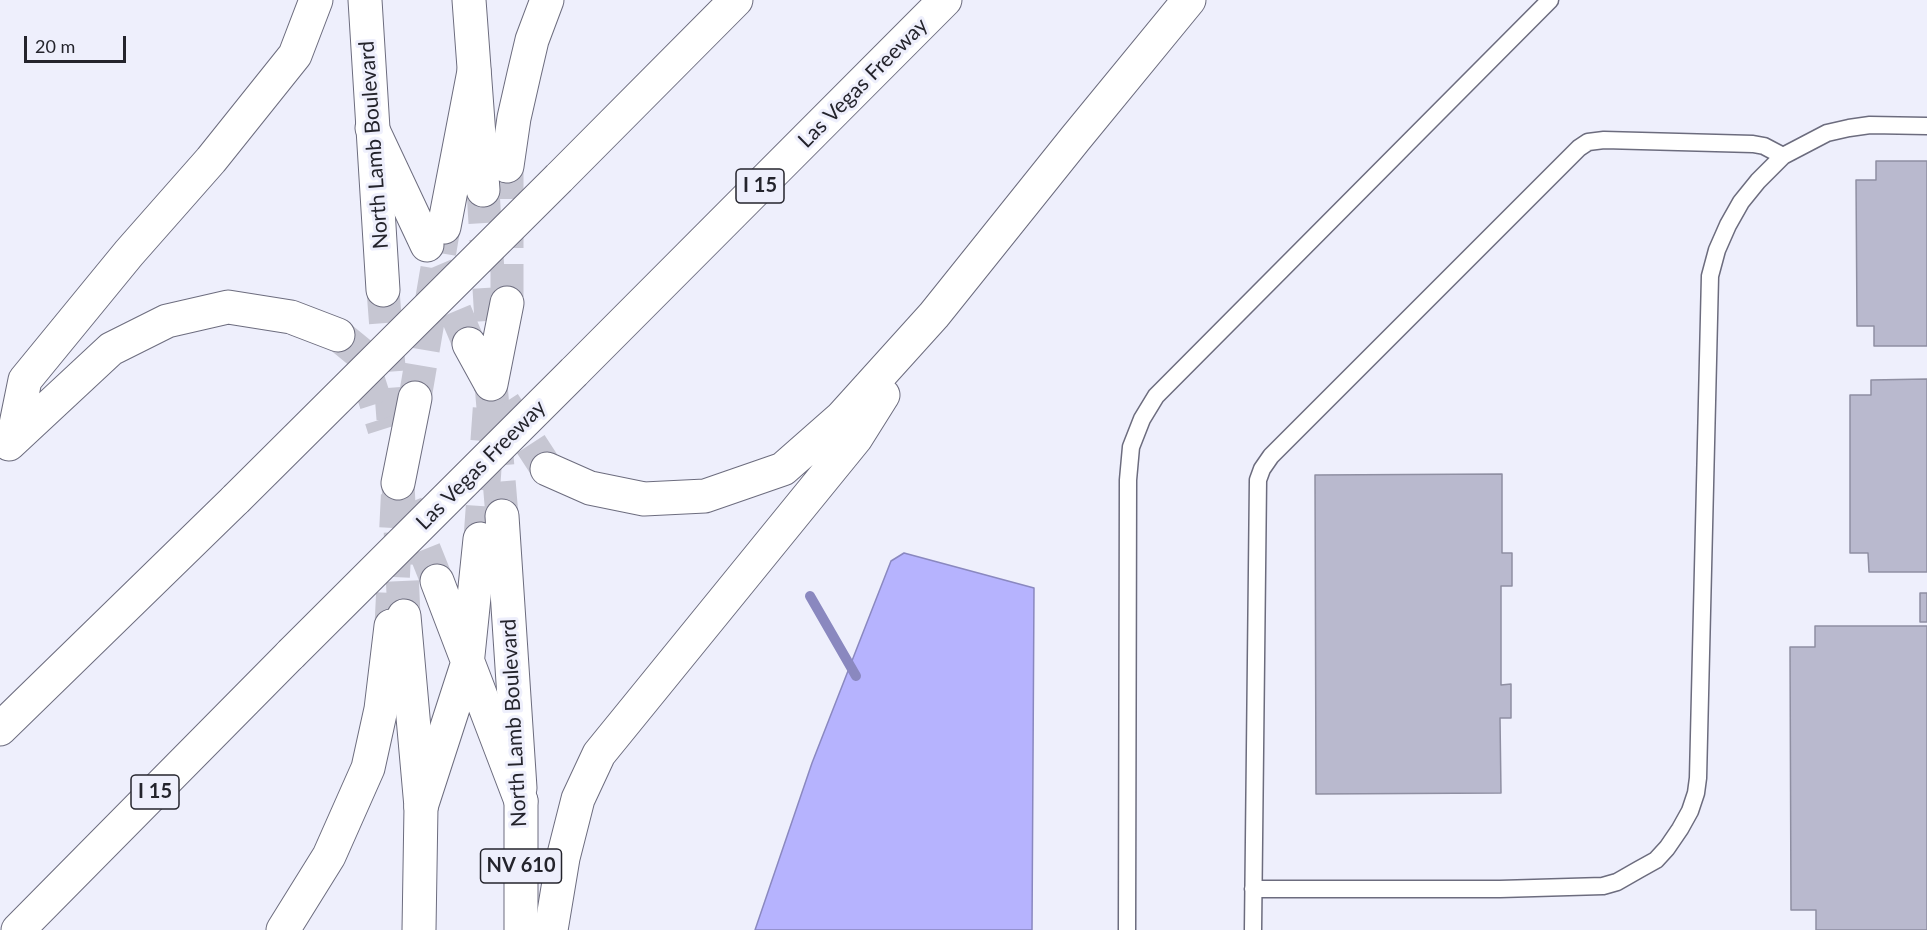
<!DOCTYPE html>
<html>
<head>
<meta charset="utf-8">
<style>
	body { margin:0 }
	#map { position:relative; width:1927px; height:930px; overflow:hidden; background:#eeeffc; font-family:Lato,sans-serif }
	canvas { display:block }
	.scale { position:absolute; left:24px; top:36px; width:102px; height:27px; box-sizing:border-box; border:3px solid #24242c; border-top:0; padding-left:8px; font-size:18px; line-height:21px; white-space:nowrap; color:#24242c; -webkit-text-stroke:4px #eeeffc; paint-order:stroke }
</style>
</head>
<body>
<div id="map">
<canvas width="1927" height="930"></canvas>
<div class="scale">20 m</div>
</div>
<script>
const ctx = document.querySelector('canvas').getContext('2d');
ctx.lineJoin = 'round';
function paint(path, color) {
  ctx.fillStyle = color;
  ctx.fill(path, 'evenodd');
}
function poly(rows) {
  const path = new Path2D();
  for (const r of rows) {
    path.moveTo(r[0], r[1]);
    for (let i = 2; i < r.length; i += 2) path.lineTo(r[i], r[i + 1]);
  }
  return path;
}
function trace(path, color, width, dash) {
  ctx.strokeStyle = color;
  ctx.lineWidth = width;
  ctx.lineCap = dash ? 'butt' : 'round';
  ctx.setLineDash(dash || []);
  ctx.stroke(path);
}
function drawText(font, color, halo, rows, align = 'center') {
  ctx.font = font + ' Lato,sans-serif';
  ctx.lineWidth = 6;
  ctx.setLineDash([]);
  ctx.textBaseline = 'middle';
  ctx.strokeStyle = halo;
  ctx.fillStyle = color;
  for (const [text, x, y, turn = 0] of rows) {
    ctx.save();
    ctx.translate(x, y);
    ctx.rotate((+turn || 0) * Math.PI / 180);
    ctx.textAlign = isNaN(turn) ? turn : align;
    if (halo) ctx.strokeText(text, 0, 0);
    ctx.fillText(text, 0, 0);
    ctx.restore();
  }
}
const water = poly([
	[904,553,1034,588,1032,930,755,930,812,763,891,561,904,553]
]);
paint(water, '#b6b3fe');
trace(water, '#8a88bf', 1.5);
trace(poly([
	[810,596,856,676]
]), '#8a88bf', 10);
const building = poly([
	[1876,161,1927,161,1927,346,1874,346,1874,326,1857,326,1856,180,1876,180,1876,161],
	[1927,379,1927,572,1869,572,1868,553,1850,553,1850,395,1871,395,1871,380,1927,379],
	[1502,474,1502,553,1512,553,1512,586,1501,586,1501,685,1511,684,1511,718,1500,718,1501,793,1316,794,1315,475,1502,474],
	[1920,593,1927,593,1927,622,1920,622,1920,593],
	[1815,626,1927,626,1927,930,1816,930,1816,910,1791,910,1790,647,1815,647,1815,626]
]);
paint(building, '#b9b9ce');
trace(building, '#8f8fa2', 1.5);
trace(poly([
	[483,190,491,321],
	[383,290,393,419],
	[491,384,502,516],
	[398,483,404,616]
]), '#c6c6d2', 33, [33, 16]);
trace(poly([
	[507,166,507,303],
	[436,266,469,344],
	[338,335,360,353,384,429],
	[415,398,444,227],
	[504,403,547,469],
	[406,504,437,581],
	[480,539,491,384],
	[391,626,398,483]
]), '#c6c6d2', 33, [33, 16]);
const service = poly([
	[1253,889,1500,889,1603,886,1617,882,1638,870,1656,860,1667,848,1680,829,1690,811,1696,793,1698,778,1710,276,1717,250,1728,225,1741,202,1758,181,1783,156,1827,133,1849,128,1870,125,1927,126],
	[1127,930,1128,480,1131,447,1142,419,1156,396,1550,0],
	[1253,930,1258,480,1262,469,1271,456,1579,148,1588,142,1604,140,1753,144,1764,146,1783,156]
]);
const secondary = poly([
	[365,0,383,290],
	[469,0,483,190],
	[502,516,520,788],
	[404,616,421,807]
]);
const primary = poly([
	[521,801,521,930],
	[419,930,421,807]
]);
const motorway = poly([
	[372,128,427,245],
	[507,166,514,118,524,74,532,40,547,0],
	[559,178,736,0],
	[444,227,474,71],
	[469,344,491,384],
	[574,372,945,0],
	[491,384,507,303],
	[13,439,25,380,129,253,211,160,295,55,316,0],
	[9,444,111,349,167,321,228,307,291,317,338,335],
	[547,469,590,488,644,499,705,496,783,469,841,418,934,315,1075,139,1189,0],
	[398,483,415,398],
	[437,581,521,801],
	[0,729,236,499],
	[421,807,467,665,480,539],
	[18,930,291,654],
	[283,930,329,856,368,768,381,709,391,626],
	[551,930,563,858,578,799,599,754,856,438,883,395]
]);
trace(service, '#6c6c7e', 19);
trace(secondary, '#6c6c7e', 35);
trace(primary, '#6c6c7e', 35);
trace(motorway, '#6c6c7e', 35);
trace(service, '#fff', 16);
trace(secondary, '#fff', 33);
trace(primary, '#fff', 33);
trace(motorway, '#fff', 33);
const motorwayBridge = poly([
	[236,499,559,178],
	[291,654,574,372]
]);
trace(motorwayBridge, '#6c6c7e', 35, []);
trace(motorwayBridge, '#fff', 33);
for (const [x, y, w] of [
	[760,186,48],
	[155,792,48],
	[521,866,81]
]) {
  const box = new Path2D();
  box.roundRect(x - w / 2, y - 17, w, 34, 4.5);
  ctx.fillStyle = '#eeeffc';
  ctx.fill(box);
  trace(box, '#24242c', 1.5);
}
drawText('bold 20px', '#24242c', null, [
	["I 15",760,186],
	["I 15",155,792],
	["NV 610",521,866]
]);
drawText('21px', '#24242c', '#eeeffc', [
	["Las Vegas Freeway",863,83,-45],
	["North Lamb Boulevard",374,145,-94],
	["Las Vegas Freeway",481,465,-45],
	["North Lamb Boulevard",514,723,-93]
]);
</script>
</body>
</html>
